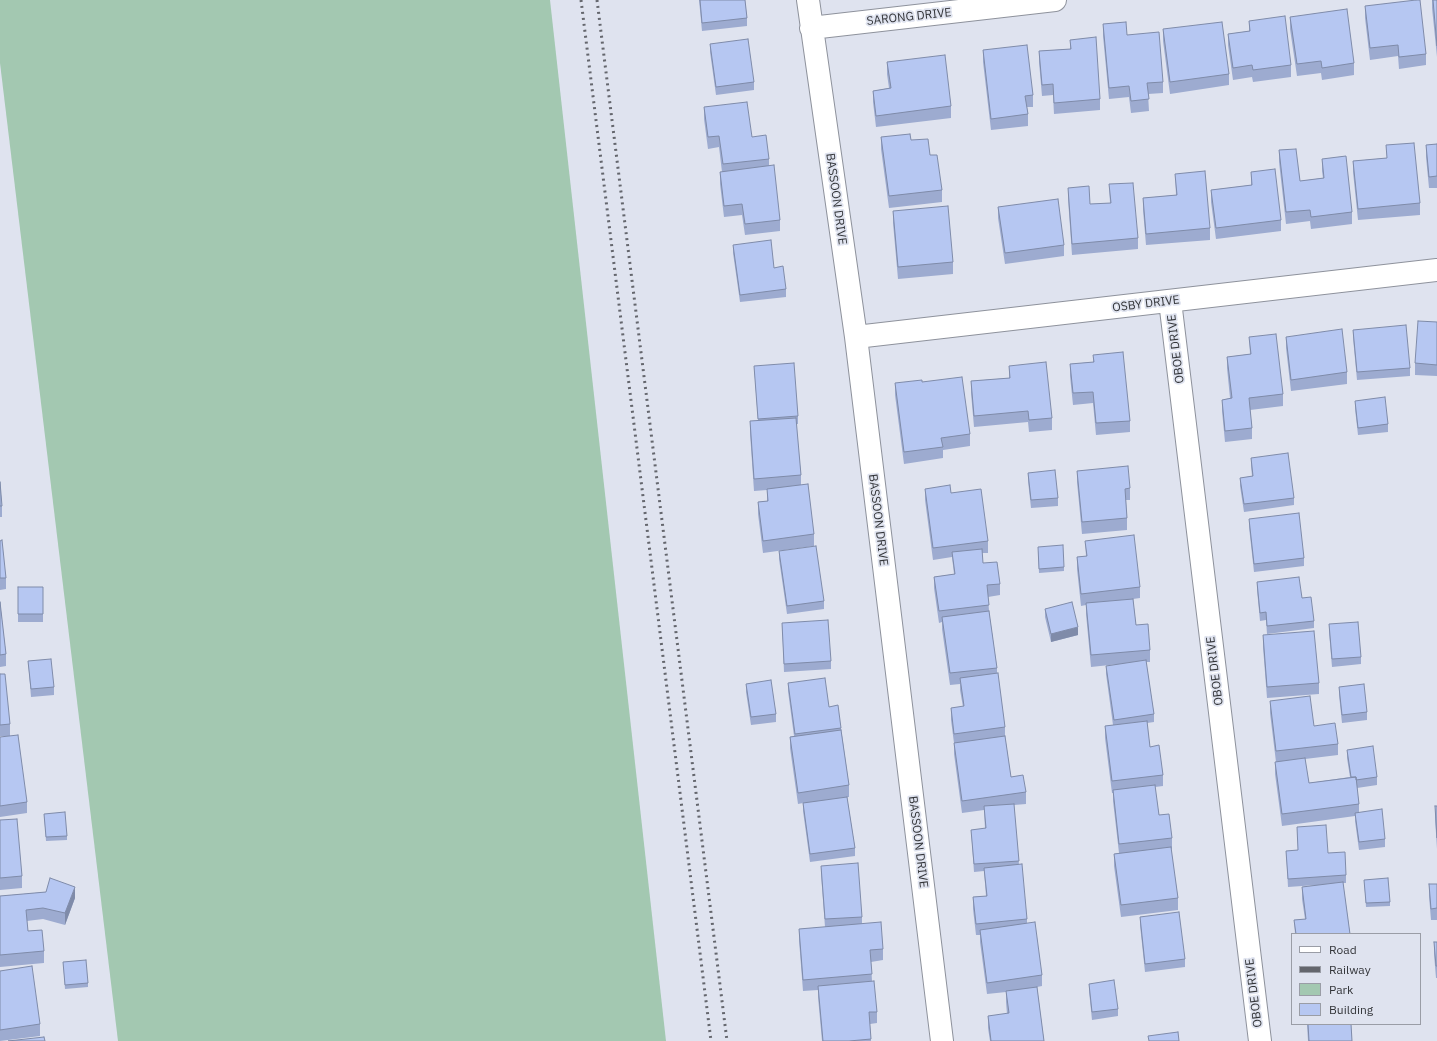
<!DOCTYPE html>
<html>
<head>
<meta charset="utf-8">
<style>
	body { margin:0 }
	#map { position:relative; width:1437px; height:1041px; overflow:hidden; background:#dfe3ef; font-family:"IBM Plex Sans",sans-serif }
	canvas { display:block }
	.legend { position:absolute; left:1291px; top:933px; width:130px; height:92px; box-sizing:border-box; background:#dfe3ef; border:1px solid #9a9da6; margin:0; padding:5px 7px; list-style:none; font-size:12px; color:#333539 }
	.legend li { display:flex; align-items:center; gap:8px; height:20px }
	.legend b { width:20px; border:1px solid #9a9da6 }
</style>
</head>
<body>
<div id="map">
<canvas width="1437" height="1041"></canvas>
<ul class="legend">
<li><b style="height:5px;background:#fff"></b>Road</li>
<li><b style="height:5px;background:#64666d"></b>Railway</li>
<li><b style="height:11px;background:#a3c8b1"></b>Park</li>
<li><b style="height:11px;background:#b6c7f2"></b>Building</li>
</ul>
</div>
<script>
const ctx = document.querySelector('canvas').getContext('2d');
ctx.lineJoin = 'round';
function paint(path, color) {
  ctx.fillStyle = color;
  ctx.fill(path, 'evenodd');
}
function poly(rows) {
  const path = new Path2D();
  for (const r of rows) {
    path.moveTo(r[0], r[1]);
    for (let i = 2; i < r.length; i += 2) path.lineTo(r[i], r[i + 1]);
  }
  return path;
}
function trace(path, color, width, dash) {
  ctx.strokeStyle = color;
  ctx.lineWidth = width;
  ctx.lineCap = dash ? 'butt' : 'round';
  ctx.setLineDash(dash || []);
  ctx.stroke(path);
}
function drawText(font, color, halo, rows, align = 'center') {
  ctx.font = font + ' "IBM Plex Sans",sans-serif';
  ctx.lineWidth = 3.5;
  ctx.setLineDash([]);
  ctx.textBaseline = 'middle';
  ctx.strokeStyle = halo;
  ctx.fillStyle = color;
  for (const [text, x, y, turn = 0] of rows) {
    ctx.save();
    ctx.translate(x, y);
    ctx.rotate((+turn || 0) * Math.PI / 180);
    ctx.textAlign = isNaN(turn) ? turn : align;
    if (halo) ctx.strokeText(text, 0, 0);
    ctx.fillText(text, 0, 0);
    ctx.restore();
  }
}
paint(poly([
	[0,0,550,0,666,1041,118,1041,0,63]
]), '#a3c8b1');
const street = poly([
	[808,0,856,337,942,1041],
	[811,28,1055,0],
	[1170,301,1260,1041],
	[856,337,1437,270]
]);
trace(street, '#8e929c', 24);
trace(street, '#fff', 22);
trace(poly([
	[581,0,711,1041],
	[597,0,727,1041]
]), '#64666d', 3, [2, 4]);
paint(poly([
	[699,0,745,0,747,18,747,26,702,31],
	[1432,0,1437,0,1437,57,1432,8],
	[1365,6,1426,54,1426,65,1399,69,1398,56,1370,60,1365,18],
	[1290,17,1354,63,1354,75,1322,80,1321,73,1297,76,1290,29],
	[1249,21,1291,65,1291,77,1253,82,1252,77,1233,80,1228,45,1228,34,1249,31],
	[1103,24,1127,35,1163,82,1163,93,1148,94,1149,111,1131,113,1129,97,1109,99,1103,36],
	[1163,29,1229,74,1229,85,1170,94,1163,41],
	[1070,40,1100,99,1100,110,1054,114,1053,95,1042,96,1039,62,1039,51,1070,49],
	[710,44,754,82,754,90,716,95,710,52],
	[983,50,1033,95,1033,107,1027,107,1028,114,1028,126,991,130,983,62],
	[887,62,951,106,951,118,876,127,873,102,873,91,889,88,887,74],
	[704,107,752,137,769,159,769,166,780,220,780,231,745,235,742,215,724,217,720,184,720,172,722,172,719,147,708,149,704,119],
	[881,137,911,140,930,155,942,190,942,202,889,208,881,149],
	[1437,144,1437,188,1429,188,1426,157,1426,145],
	[1386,145,1420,203,1420,215,1358,220,1353,172,1353,161,1387,158],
	[1279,150,1300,181,1323,178,1322,171,1322,159,1352,212,1352,224,1311,229,1310,221,1286,224,1279,162],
	[1251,172,1281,220,1281,231,1216,239,1211,202,1211,190,1251,185],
	[1175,174,1210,228,1210,240,1146,245,1143,210,1143,198,1176,195],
	[1109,184,1138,238,1138,249,1072,255,1068,199,1068,188,1090,204,1110,203],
	[998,207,1064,245,1064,256,1005,264,998,218],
	[893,211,953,262,953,274,898,279,893,223],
	[733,245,774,268,786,289,786,297,740,302,733,253],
	[1437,322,1437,376,1415,375,1415,363],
	[1353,330,1410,368,1410,376,1357,380,1353,338],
	[1249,337,1283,394,1283,406,1250,410,1252,428,1252,439,1225,442,1222,411,1222,400,1230,398,1227,368,1227,357,1250,354],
	[1286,337,1347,372,1347,384,1291,391,1286,348],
	[1093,355,1130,421,1130,432,1096,435,1093,403,1073,405,1070,376,1070,364,1093,362],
	[754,366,798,416,798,424,796,424,801,475,801,485,814,534,814,546,763,553,758,514,758,502,767,501,767,490,754,491,750,433,750,421,758,421],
	[1009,366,1052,418,1052,430,1029,432,1028,422,974,427,971,393,971,381,1009,378],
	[895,383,970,434,970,446,943,450,943,458,904,464,895,395],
	[1355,401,1388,424,1388,432,1358,435,1355,409],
	[1251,458,1294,498,1294,505,1244,512,1240,486,1240,478,1252,476,1251,466],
	[1077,471,1130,488,1130,500,1126,500,1127,518,1127,530,1082,534,1077,482],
	[1028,473,1058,498,1058,506,1031,508,1028,481],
	[0,482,2,506,2,517,0,517],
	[925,489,951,493,988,541,988,553,982,553,983,563,1000,584,1000,595,988,597,989,611,997,668,997,673,1005,727,1005,736,1011,777,1026,792,1026,804,1014,805,1019,865,1027,919,1027,923,1042,975,1042,986,1037,987,1044,1041,990,1041,988,1028,988,1016,1007,1014,1006,1002,1006,992,987,994,980,942,980,935,976,935,973,909,973,897,986,896,984,871,974,872,971,830,985,829,984,810,962,813,954,754,954,743,951,720,951,708,963,707,960,690,960,684,950,685,942,629,942,622,939,623,934,588,934,577,954,574,952,557,933,560,925,500],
	[1249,519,1304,558,1304,566,1254,572,1249,527],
	[0,541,6,578,6,589,0,590],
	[1085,541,1140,587,1140,598,1133,599,1136,625,1150,650,1150,662,1146,662,1154,714,1154,722,1147,723,1150,747,1163,775,1163,786,1155,787,1159,815,1172,838,1172,849,1171,849,1178,898,1178,910,1121,917,1114,866,1114,854,1119,853,1113,801,1113,793,1112,793,1105,738,1105,726,1113,725,1106,674,1106,666,1119,664,1091,667,1086,614,1086,605,1081,606,1077,569,1077,557,1086,556],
	[779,551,824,601,824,609,787,614,779,559],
	[1038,551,1064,567,1064,571,1039,573],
	[1257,582,1302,598,1314,621,1314,628,1267,634,1266,620,1260,621,1257,590],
	[18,587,43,587,43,622,18,622],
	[0,602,6,654,6,666,0,667],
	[1045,609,1078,635,1051,642,1045,617],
	[782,623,831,661,831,669,784,672],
	[1329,624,1361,657,1361,664,1332,667,1329,632],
	[1263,635,1319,683,1319,694,1267,698,1263,647],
	[28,661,54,687,54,695,31,697],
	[0,674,10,724,10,736,0,736],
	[788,683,829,707,841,728,849,785,849,797,847,797,855,848,855,856,810,862,803,811,803,803,798,804,790,748,790,737,794,736,788,691],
	[746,684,776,714,776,722,751,725,746,692],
	[1339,687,1367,712,1367,720,1342,723,1339,695],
	[1270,701,1314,726,1338,744,1338,755,1305,759,1309,783,1350,777,1347,758,1347,750,1377,777,1377,785,1357,788,1359,804,1359,812,1385,839,1385,847,1359,850,1355,821,1355,816,1282,826,1275,774,1275,762,1276,762,1270,713],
	[0,737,27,802,27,813,0,817],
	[1435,806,1437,806,1437,849,1435,818],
	[44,814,67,836,67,840,46,841],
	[0,820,22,876,22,888,0,890],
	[1297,827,1346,875,1346,883,1343,883,1350,934,1295,934,1294,920,1305,919,1302,899,1302,887,1316,885,1288,887,1286,851,1298,850],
	[821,866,862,917,862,924,883,949,883,960,871,962,872,981,877,1012,877,1023,870,1024,871,1041,822,1041,818,997,818,990,803,991,799,940,799,929,825,927,821,874],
	[1364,880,1390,902,1390,906,1366,907],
	[1429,884,1437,884,1437,920,1431,920,1429,896],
	[46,892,75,898,65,925,43,919,27,921,28,931,44,951,44,963,0,967,0,896],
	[1140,917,1185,959,1185,967,1145,972,1140,925],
	[1434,942,1437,942,1437,978,1436,978,1434,954],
	[63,962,88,983,88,987,65,989],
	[0,971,40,1024,40,1036,0,1041],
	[1089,984,1118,1009,1118,1016,1092,1020,1089,991],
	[1307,1024,1351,1024,1352,1041,1308,1041]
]), '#9dabd0');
paint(poly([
	[1078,627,1078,635,1051,642,1051,634],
	[75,887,75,898,65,925,65,913]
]), '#7f8ba9');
const building = poly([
	[700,0,745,0,747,18,702,23,700,0],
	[1416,0,1420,0,1426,54,1399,57,1398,45,1370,48,1365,6,1416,0],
	[1433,0,1437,0,1437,46,1433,0],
	[1347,9,1354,63,1322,68,1321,61,1297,64,1290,17,1347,9],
	[1285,16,1291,65,1253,70,1252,65,1233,68,1228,34,1250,31,1249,21,1285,16],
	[1126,22,1127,35,1159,32,1163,82,1147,83,1149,99,1131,101,1129,86,1109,88,1103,24,1126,22],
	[1222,22,1229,74,1170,82,1163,29,1222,22],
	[1096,37,1100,99,1054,103,1053,84,1042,85,1039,51,1071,49,1070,40,1096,37],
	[748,39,754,82,716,87,710,44,748,39],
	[1027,45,1033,95,1025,96,1028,114,991,119,983,50,1027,45],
	[945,55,951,106,876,116,873,91,891,88,887,62,945,55],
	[747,102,752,137,766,135,769,159,723,164,719,136,708,137,704,107,747,102],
	[910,134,911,140,928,139,930,155,937,155,942,190,889,196,881,137,910,134],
	[1414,143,1420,203,1358,209,1353,161,1387,158,1386,145,1414,143],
	[1437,144,1437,176,1429,177,1426,145,1437,144],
	[1296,149,1300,181,1324,178,1322,159,1346,156,1352,212,1311,217,1310,210,1286,212,1279,150,1296,149],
	[774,165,780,220,745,224,742,204,724,206,720,172,774,165],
	[1275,169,1281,220,1216,228,1211,190,1252,185,1251,172,1275,169],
	[1205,171,1210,228,1146,234,1143,198,1177,195,1175,174,1205,171],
	[1133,183,1138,238,1072,244,1068,188,1089,186,1090,204,1111,203,1109,184,1133,183],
	[1058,199,1064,245,1005,253,998,207,1058,199],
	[948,206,953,262,898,267,893,211,948,206],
	[771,240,774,268,783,266,786,289,740,295,733,245,771,240],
	[1418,321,1437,322,1437,365,1415,363,1418,321],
	[1406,325,1410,368,1357,372,1353,330,1406,325],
	[1342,329,1347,372,1291,380,1286,337,1342,329],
	[1276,334,1283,394,1249,398,1252,428,1225,431,1222,400,1232,398,1227,357,1251,354,1249,337,1276,334],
	[1123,352,1130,421,1096,423,1093,392,1073,393,1070,364,1094,362,1093,355,1123,352],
	[1046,362,1052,418,1029,420,1028,411,974,416,971,381,1010,378,1009,366,1046,362],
	[794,363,798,416,758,419,754,366,794,363],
	[962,377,970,434,941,438,943,447,904,452,895,383,922,380,922,382,962,377],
	[1385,397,1388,424,1358,428,1355,401,1385,397],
	[796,418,801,475,754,479,750,421,796,418],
	[1288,453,1294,498,1244,504,1240,478,1253,476,1251,458,1288,453],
	[1128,466,1130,488,1125,489,1127,518,1082,522,1077,471,1128,466],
	[1055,470,1058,498,1031,500,1028,473,1055,470],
	[0,482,2,506,0,506,0,482],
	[808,484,814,534,763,541,758,502,768,501,767,489,808,484],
	[950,485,951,493,981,489,988,541,933,548,925,489,950,485],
	[1299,513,1304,558,1254,564,1249,519,1299,513],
	[1134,535,1140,587,1081,594,1077,557,1087,556,1085,541,1134,535],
	[2,540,6,578,0,578,0,541,2,540],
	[1063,545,1064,567,1039,569,1038,547,1063,545],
	[816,546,824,601,787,606,779,551,816,546],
	[982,549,983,563,997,562,1000,584,987,585,989,605,939,611,934,577,955,574,952,552,982,549],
	[1299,577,1302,598,1311,597,1314,621,1267,626,1266,612,1260,613,1257,582,1299,577],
	[18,587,43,587,43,614,18,614,18,587],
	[1133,599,1136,625,1148,624,1150,650,1091,655,1086,603,1133,599],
	[0,602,6,654,0,655,0,602],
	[1072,602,1078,627,1051,634,1045,609,1072,602],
	[989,611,997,668,950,673,942,617,989,611],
	[828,620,831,661,784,664,782,623,828,620],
	[1358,622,1361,657,1332,659,1329,624,1358,622],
	[1314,631,1319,683,1267,687,1263,635,1314,631],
	[51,659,54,687,31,689,28,661,51,659],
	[1146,660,1154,714,1114,720,1106,666,1146,660],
	[998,673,1005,727,954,734,951,708,964,706,960,678,998,673],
	[0,674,5,674,10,724,0,725,0,674],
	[825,678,829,707,838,705,841,728,795,734,788,683,825,678],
	[771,680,776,714,751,717,746,684,771,680],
	[1364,684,1367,712,1342,715,1339,687,1364,684],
	[1310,696,1314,726,1335,723,1338,744,1276,751,1270,701,1310,696],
	[1147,721,1150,747,1159,745,1163,775,1112,781,1105,726,1147,721],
	[841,730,849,785,798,793,790,737,841,730],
	[18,735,27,802,0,806,0,737,18,735],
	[1005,736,1011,777,1023,775,1026,792,962,801,954,743,1005,736],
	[1373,746,1377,777,1356,780,1356,777,1351,777,1347,750,1373,746],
	[1305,758,1309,783,1356,777,1359,804,1282,814,1275,762,1305,758],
	[1155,785,1159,815,1169,814,1172,838,1119,844,1113,790,1155,785],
	[847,797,855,848,810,854,803,803,847,797],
	[1014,804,1019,861,974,864,971,830,986,828,984,806,1014,804],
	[1435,806,1437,806,1437,838,1435,806],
	[1382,809,1385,839,1359,842,1355,813,1382,809],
	[65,812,67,836,46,837,44,814,65,812],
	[17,819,22,876,0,878,0,820,17,819],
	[1326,825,1328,853,1345,852,1346,875,1288,879,1286,851,1298,850,1297,827,1326,825],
	[1171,847,1178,898,1121,905,1114,854,1171,847],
	[858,863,862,917,825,919,821,866,858,863],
	[1022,864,1027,919,976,924,973,897,987,896,984,868,1022,864],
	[50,878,75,887,65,913,43,908,26,910,28,931,42,930,44,951,0,955,0,896,46,892,50,878],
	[1388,878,1390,902,1366,903,1364,880,1388,878],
	[1343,882,1350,934,1296,934,1294,920,1306,919,1302,887,1343,882],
	[1429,884,1437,884,1437,908,1431,909,1429,884],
	[1179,912,1185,959,1145,964,1140,917,1179,912],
	[881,922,883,949,870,950,872,974,803,980,799,929,881,922],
	[1035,922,1042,975,987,983,980,930,1035,922],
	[1434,942,1437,942,1437,966,1436,966,1434,942],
	[86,960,88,983,65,985,63,962,86,960],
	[32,966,40,1024,0,1030,0,971,32,966],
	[1114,980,1118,1009,1092,1012,1089,984,1114,980],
	[874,981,877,1012,869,1012,871,1039,849,1041,823,1041,818,986,874,981],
	[1037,987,1044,1041,991,1041,988,1016,1009,1013,1006,991,1037,987],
	[1308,1024,1351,1024,1352,1041,1309,1041,1308,1024],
	[1178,1032,1179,1041,1149,1041,1148,1036,1178,1032],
	[44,1037,45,1041,8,1041,44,1037]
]);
paint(building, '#b6c7f2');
trace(building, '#7f8ba9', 1);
drawText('12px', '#333539', '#dfe3ef', [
	["SARONG DRIVE",909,17,-6],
	["BASSOON DRIVE",836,199,82],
	["OSBY DRIVE",1146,304,-7],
	["OBOE DRIVE",1176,349,-97],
	["BASSOON DRIVE",878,520,83],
	["OBOE DRIVE",1215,671,-97],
	["BASSOON DRIVE",918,842,83],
	["OBOE DRIVE",1254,993,-97]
]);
</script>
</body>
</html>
